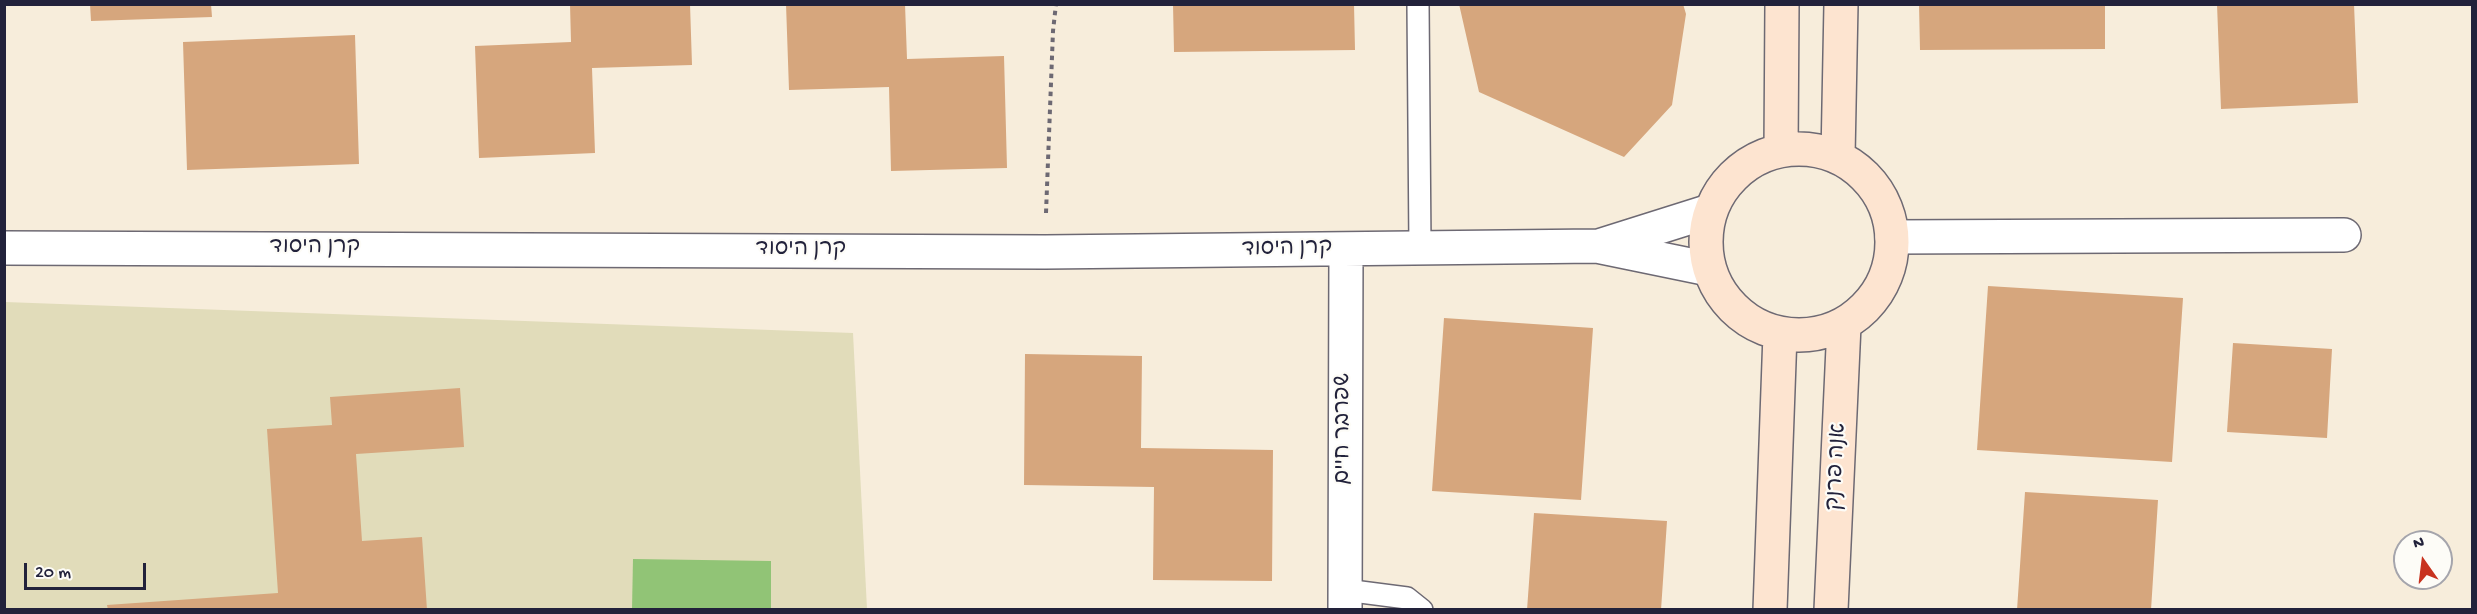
<!DOCTYPE html>
<html>
<head>
<meta charset="utf-8">
<style>
	body { margin:0 }
	#map { position:relative; width:2477px; height:614px; overflow:hidden; background:#f7eddb; font-family:"Gochi Hand",sans-serif }
	canvas { display:block }
	.frame { position:absolute; inset:0; border:6px solid #22223b; pointer-events:none }
	.north { position:absolute; left:2393px; top:530px; width:60px; height:60px; box-sizing:border-box; background:#fdfcf7; border:2px solid #a5a5ac; border-radius:50%; rotate:346deg; font-size:16px; font-weight:700; line-height:24px; text-align:center; color:#22223b }
	.north::after { content:''; display:block; margin:auto; width:21px; height:27px; background:#c8321e; clip-path:polygon(50% 0,100% 100%,50% 72%,0 100%) }
	.scale { position:absolute; left:24px; top:563px; width:122px; height:27px; box-sizing:border-box; border:3px solid #22223b; border-top:0; padding-left:8px; font-size:18px; line-height:21px; white-space:nowrap; color:#22223b; -webkit-text-stroke:4px #fdfcf7; paint-order:stroke }
</style>
</head>
<body>
<div id="map">
<canvas width="2477" height="614"></canvas>
<div class="frame"></div>
<div class="north">N</div>
<div class="scale">20 m</div>
</div>
<script>
const ctx = document.querySelector('canvas').getContext('2d');
ctx.lineJoin = 'round';
function paint(path, color) {
  ctx.fillStyle = color;
  ctx.fill(path, 'evenodd');
}
function poly(rows) {
  const path = new Path2D();
  for (const r of rows) {
    if (r.length === 3) {
      path.moveTo(r[0] + r[2], r[1]);
      path.arc(r[0], r[1], r[2], 0, 2 * Math.PI);
      continue;
    }
    path.moveTo(r[0], r[1]);
    for (let i = 2; i < r.length; i += 2) path.lineTo(r[i], r[i + 1]);
  }
  return path;
}
function trace(path, color, width, dash) {
  ctx.strokeStyle = color;
  ctx.lineWidth = width;
  ctx.lineCap = dash ? 'butt' : 'round';
  ctx.setLineDash(dash || []);
  ctx.stroke(path);
}
function drawText(font, color, halo, rows, align = 'center') {
  ctx.font = font + ' "Gochi Hand","Playpen Sans Hebrew",sans-serif';
  ctx.lineWidth = 4.5;
  ctx.setLineDash([]);
  ctx.textBaseline = 'middle';
  ctx.strokeStyle = halo;
  ctx.fillStyle = color;
  for (const [text, x, y, turn = 0] of rows) {
    ctx.save();
    ctx.translate(x, y);
    ctx.rotate((+turn || 0) * Math.PI / 180);
    ctx.textAlign = isNaN(turn) ? turn : align;
    if (halo) ctx.strokeText(text, 0, 0);
    ctx.fillText(text, 0, 0);
    ctx.restore();
  }
}
paint(poly([
	[5,302,853,333,867,609,5,610]
]), '#e1dcba');
paint(poly([
	[633,559,771,561,771,609,632,609]
]), '#91c476');
paint(poly([
	[90,4,211,4,212,17,91,21],
	[570,4,690,4,692,65,592,68,595,153,479,158,475,46,571,42],
	[786,4,905,4,907,59,1004,56,1007,168,891,171,889,87,789,90],
	[1173,4,1354,4,1355,50,1174,52],
	[1459,4,1683,4,1686,14,1672,105,1624,157,1479,92],
	[1919,4,2105,4,2105,49,1920,50],
	[2217,4,2354,4,2358,103,2221,109],
	[355,35,359,164,187,170,183,42],
	[1988,286,2183,298,2172,462,1977,450],
	[1444,318,1593,328,1581,500,1432,491],
	[2233,343,2332,349,2327,438,2227,432],
	[1025,354,1142,356,1141,448,1273,450,1272,581,1153,580,1154,487,1024,485],
	[460,388,464,447,356,454,362,541,422,537,427,610,108,610,107,605,278,593,267,429,332,425,330,397],
	[2025,492,2158,500,2151,610,2017,610],
	[1534,513,1667,521,1661,610,1527,610]
]), '#d6a67d');
const lane = poly([
	[1418,4,1420,248],
	[1345,590,1407,598,1422,610]
]);
const street = poly([
	[1892,237,2344,235],
	[1599,246,1710,211],
	[4,248,1045,252,1597,246,1709,269],
	[1345,610,1346,249]
]);
const secondary = poly([
	[1799,242,93],
	[1781,150,1782,4],
	[1838,156,1841,4],
	[1770,610,1780,334],
	[1831,610,1844,325]
]);
trace(lane, '#6d6973', 24);
trace(street, '#6d6973', 36);
trace(secondary, '#6d6973', 36);
trace(poly([
	[1046,213,1053,31,1056,4]
]), '#6d6973', 4, [4.5, 4.5]);
trace(lane, '#fff', 21);
trace(street, '#fff', 33);
trace(secondary, '#fde4d0', 33);
drawText('22px', '#22223b', '#fdfcf7', [
	["קרן היסוד",315,249],
	["קרן היסוד",1287,250,-1],
	["קרן היסוד",801,251],
	["שפרבר חיים",1345,429,-90],
	["אנה פרנק",1838,467,-87]
]);
</script>
</body>
</html>
